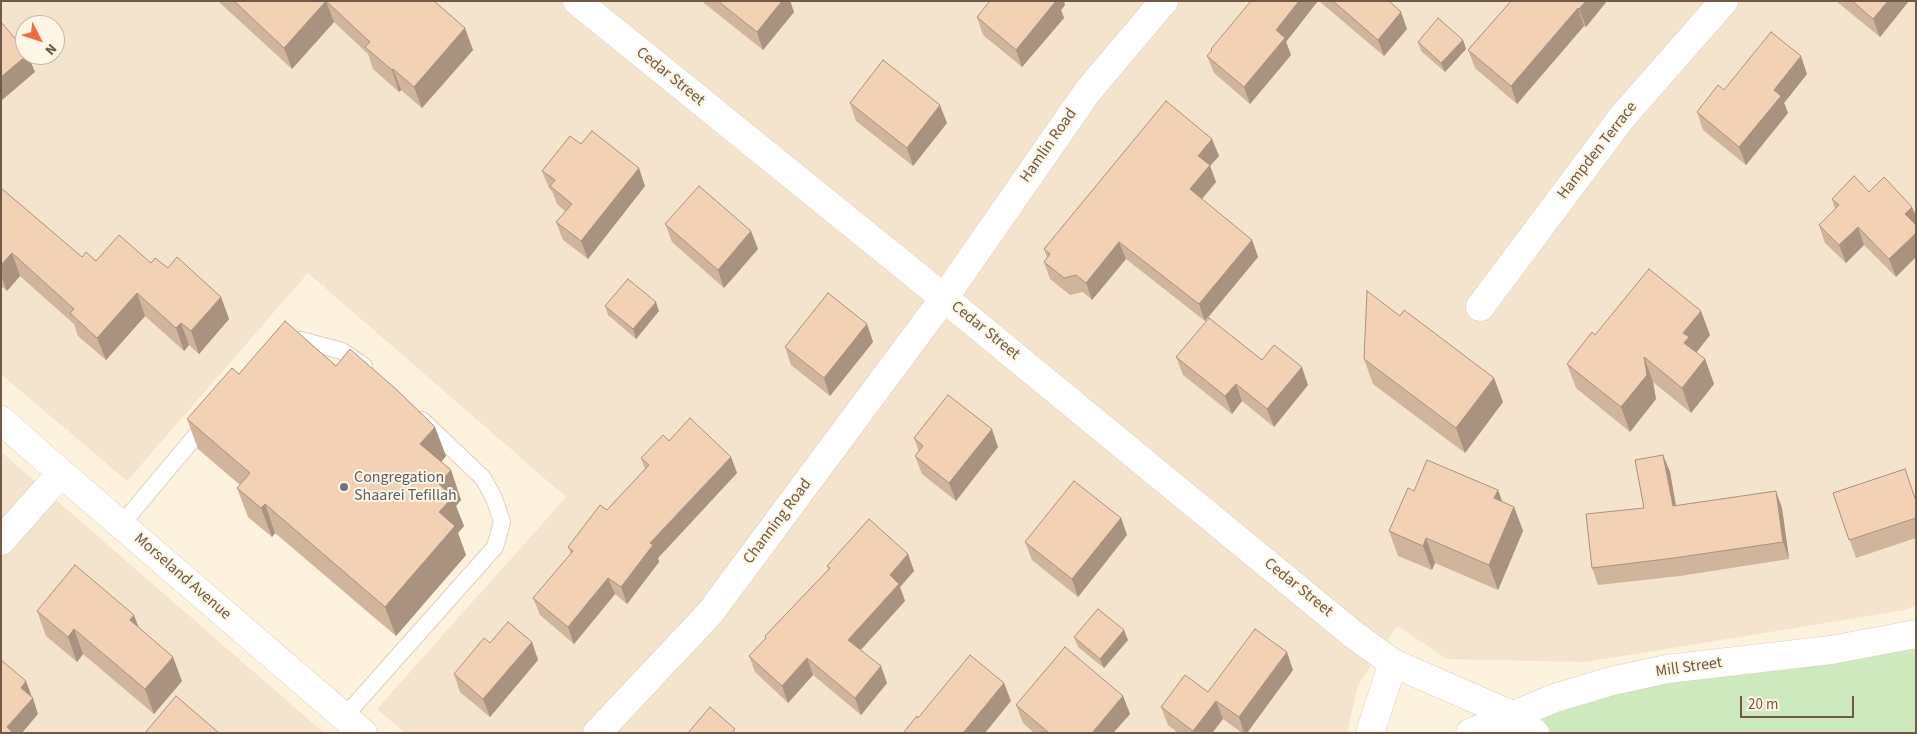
<!DOCTYPE html>
<html>
<head>
<meta charset="utf-8">
<style>
	body { margin:0 }
	#map { position:relative; width:1917px; height:734px; overflow:hidden; background:#fcf2de; font-family:"Source Sans 3",sans-serif }
	canvas { display:block }
	.frame { position:absolute; inset:0; border:2px solid #725846; pointer-events:none }
	.north { position:absolute; left:15px; top:15px; width:50px; height:50px; box-sizing:border-box; background:#fff6e5; border:1px solid #c7b7a5; border-radius:50%; rotate:131deg; font-size:14px; font-weight:700; line-height:20px; text-align:center; color:#725846 }
	.north::after { content:''; display:block; margin:auto; width:18px; height:22px; background:#ea6f40; clip-path:polygon(50% 0,100% 100%,50% 72%,0 100%) }
	.scale { position:absolute; left:1740px; top:696px; width:114px; height:22px; box-sizing:border-box; border:2px solid #725846; border-top:0; padding-left:6px; font-size:15px; line-height:18px; white-space:nowrap; color:#725846; -webkit-text-stroke:4px #fff6e5; paint-order:stroke }
</style>
</head>
<body>
<div id="map">
<canvas width="1917" height="734"></canvas>
<div class="frame"></div>
<div class="north">N</div>
<div class="scale">20 m</div>
</div>
<script>
const ctx = document.querySelector('canvas').getContext('2d');
ctx.lineJoin = 'round';
function paint(path, color) {
  ctx.fillStyle = color;
  ctx.fill(path, 'evenodd');
}
function poly(rows) {
  const path = new Path2D();
  for (const r of rows) {
    path.moveTo(r[0], r[1]);
    for (let i = 2; i < r.length; i += 2) path.lineTo(r[i], r[i + 1]);
  }
  return path;
}
function trace(path, color, width, dash) {
  ctx.strokeStyle = color;
  ctx.lineWidth = width;
  ctx.lineCap = dash ? 'butt' : 'round';
  ctx.setLineDash(dash || []);
  ctx.stroke(path);
}
function drawText(font, color, halo, rows, align = 'center') {
  ctx.font = font + ' "Source Sans 3",sans-serif';
  ctx.lineWidth = 4;
  ctx.setLineDash([]);
  ctx.textBaseline = 'middle';
  ctx.strokeStyle = halo;
  ctx.fillStyle = color;
  for (const [text, x, y, turn = 0] of rows) {
    ctx.save();
    ctx.translate(x, y);
    ctx.rotate((+turn || 0) * Math.PI / 180);
    ctx.textAlign = isNaN(turn) ? turn : align;
    if (halo) ctx.strokeText(text, 0, 0);
    ctx.fillText(text, 0, 0);
    ctx.restore();
  }
}
paint(poly([
	[1,1,1916,1,1916,605,1905,610,1586,662,1447,659,1397,626,1358,685,1347,733,405,733,377,709,566,497,308,273,127,481,1,374],
	[25,25,55,25,55,55,25,55],
	[1,452,324,733,1,733]
]), '#f4e4cd');
paint(poly([
	[1916,634,1916,733,1470,733,1555,698]
]), '#cde9bd');
const service = poly([
	[287,341,301,340,342,351,364,366],
	[121,525,208,421],
	[344,717,495,547,502,522,494,498,483,478,422,420]
]);
const minor = poly([
	[577,1,944,298,1354,635,1393,663,1512,715,1535,733],
	[1480,307,1623,116,1724,1],
	[1,420,61,473,363,733],
	[1,541,61,473],
	[597,733,710,613,944,298,1088,91,1164,1],
	[1370,733,1393,663]
]);
const tertiary = poly([
	[1470,733,1555,698,1612,681,1667,669,1831,650,1916,634]
]);
trace(service, '#e0cebb', 18);
trace(minor, '#e0cebb', 29);
trace(tertiary, '#e0cebb', 29);
trace(service, '#fff', 16);
trace(minor, '#fff', 28);
trace(tertiary, '#fff', 28);
paint(poly([
	[218,1,434,1,473,50,422,108,401,90,399,92,373,69,368,54,334,22,292,69],
	[704,1,790,1,794,12,763,50,704,3],
	[1319,1,1389,1,1407,29,1384,56],
	[1511,1,1607,1,1586,27,1584,26,1517,104,1475,68,1468,50],
	[1836,1,1909,1,1880,37],
	[1065,5,1061,10,1064,18,1022,67,983,35,977,17],
	[1463,40,1466,49,1445,72,1421,51,1418,42],
	[1286,42,1291,55,1250,104,1214,73,1207,56,1211,51,1211,49],
	[1807,74,1784,103,1788,113,1746,165,1703,130,1697,112,1724,90],
	[850,103,947,123,913,166,856,121],
	[1212,139,1219,156,1210,166,1216,182,1202,199,1252,240,1258,257,1205,321,1126,259,1092,300,1083,292,1070,295,1050,279,1044,262,1047,257,1044,249],
	[581,144,645,186,588,259,563,240,556,222,565,211,557,204,552,191,549,188,542,171],
	[1,188,82,257,96,261,151,263,168,268,221,297,229,319,199,354,189,345,184,351,145,316,106,360,78,336,74,324,20,276,7,291,1,286],
	[1869,192,1896,277,1864,245,1846,263,1825,243,1819,225,1835,209,1832,199],
	[665,224,751,231,758,249,724,288,672,242],
	[605,306,659,311,636,339,608,315],
	[867,324,873,342,830,396,791,365,785,347],
	[1595,335,1710,335,1696,353,1705,359,1714,384,1691,413,1653,382,1656,399,1630,432,1576,388,1567,364],
	[1176,357,1262,360,1308,385,1274,427,1242,401,1232,414,1183,375],
	[1364,359,1503,402,1465,453,1373,384],
	[336,366,446,456,441,462,451,470,461,500,456,506,464,526,458,533,466,555,396,636,275,533,272,537,248,517,237,488,240,485,198,449,187,419,239,374],
	[914,438,998,447,956,501,922,474,915,456,919,452],
	[669,441,731,457,737,473,658,558,659,562,627,604,615,594,574,644,540,615,533,598,571,554,568,547,607,510,645,469,641,458],
	[1663,455,1670,472,1676,506,1782,508,1789,559,1680,576,1598,585,1592,568,1644,508],
	[1498,490,1502,502,1514,507,1523,531,1498,590,1435,563,1432,570,1398,556,1389,531,1414,491],
	[1833,493,1916,500,1916,538,1856,558],
	[1121,518,1127,535,1078,597,1032,560,1025,542],
	[908,554,914,571,900,587,905,601,861,650,887,683,861,715,813,675,788,703,755,672,749,656,766,639,765,636,829,570,827,566],
	[37,611,140,629,182,681,154,714,83,654,77,662,46,636],
	[1074,637,1128,640,1104,668,1078,647],
	[532,642,538,660,490,717,460,692,454,674,490,643],
	[1293,670,1247,733,1242,733,1223,719,1212,733,1178,733,1168,725,1161,707,1208,692],
	[1123,696,1130,714,1113,733,1034,733,1023,723,1016,705]
]), '#d0b49c');
paint(poly([
	[326,1,334,22,292,69,284,48],
	[782,1,790,1,794,12,763,50,757,32],
	[1054,1,1064,1,1065,5,1061,10,1064,18,1022,67,1016,50],
	[1299,1,1318,1,1286,42,1291,55,1250,104,1244,87,1276,30],
	[1586,1,1607,1,1586,27,1579,9],
	[1888,1,1909,1,1880,37,1873,19],
	[1578,8,1584,26,1517,104,1511,86],
	[1401,12,1407,29,1384,56,1378,40],
	[465,28,473,50,422,108,414,87],
	[1463,40,1466,49,1445,72,1441,63],
	[27,55,28,55,35,72,1,101,1,77],
	[1801,56,1807,74,1784,103,1788,113,1746,165,1739,147,1774,90],
	[393,69,401,90,399,92,392,70],
	[940,105,947,123,913,166,907,148],
	[1212,139,1219,156,1210,166,1216,182,1196,206,1190,189,1198,156],
	[639,168,645,186,588,259,581,241],
	[1912,207,1916,216,1916,228,1905,214],
	[1858,227,1864,245,1846,263,1839,245],
	[751,231,758,249,724,288,718,270],
	[1916,233,1916,257,1896,277,1889,259],
	[1252,240,1258,257,1205,321,1199,304],
	[1119,242,1126,259,1092,300,1086,283],
	[12,253,20,276,7,291,1,275,1,265],
	[137,293,145,316,106,360,97,338],
	[221,297,229,319,199,354,191,331],
	[656,302,659,311,636,339,633,329],
	[1701,311,1710,335,1695,354,1684,343,1683,333],
	[181,323,189,345,184,351,176,328],
	[867,324,873,342,830,396,824,378],
	[1644,357,1653,382,1656,399,1630,432,1621,407],
	[1705,359,1714,384,1691,413,1682,388],
	[1302,367,1308,385,1274,427,1267,409],
	[1494,378,1503,402,1465,453,1456,428],
	[1236,384,1242,401,1232,414,1225,396],
	[435,427,446,456,431,474,420,444],
	[992,429,998,447,956,501,949,483],
	[1663,455,1670,472,1679,523,1673,506],
	[731,457,737,473,658,558,659,562,627,604,621,587,650,543],
	[451,470,461,500,456,506,464,526,458,533,466,555,396,636,385,607,439,484],
	[1498,490,1507,515,1494,498],
	[1776,491,1782,508,1789,559,1783,542],
	[265,504,275,533,272,537,261,508],
	[1514,507,1523,531,1498,590,1489,565],
	[1121,518,1127,535,1078,597,1072,579],
	[1426,538,1435,563,1432,570,1423,546],
	[908,554,914,571,900,587,905,601,854,657,848,640,890,575],
	[608,578,615,594,574,644,568,627],
	[134,615,143,639,130,620],
	[74,629,83,654,77,662,68,637],
	[1124,630,1128,640,1104,668,1100,659],
	[532,642,538,660,490,717,483,699],
	[1287,652,1293,670,1247,733,1244,733,1239,717],
	[173,657,182,681,154,714,145,689],
	[807,658,813,675,788,703,782,686],
	[881,666,887,683,861,715,855,698],
	[26,681,32,697,21,688],
	[1004,683,1011,701,985,733,963,733],
	[1123,696,1130,714,1113,733,1092,733],
	[33,698,38,714,22,733,9,733,7,727],
	[1216,701,1223,719,1212,733,1194,733,1193,731]
]), '#a9927f');
const building = poly([
	[234,1,326,1,284,48,234,1],
	[326,1,434,1,465,28,414,87,393,69,392,70,365,47,370,42,326,1],
	[718,1,782,1,757,32,718,1],
	[990,1,1056,1,1016,50,977,17,990,1],
	[1251,1,1299,1,1276,30,1285,38,1244,87,1207,56,1212,50,1211,49,1251,1],
	[1333,1,1389,1,1401,12,1378,40,1333,1],
	[1511,1,1586,1,1579,9,1578,8,1511,86,1468,50,1511,1],
	[1852,1,1888,1,1873,19,1852,1],
	[1438,18,1463,40,1441,63,1418,42,1438,18],
	[1,22,25,50,25,55,27,55,1,77,1,22],
	[1771,32,1801,56,1774,90,1781,96,1739,147,1697,112,1718,85,1724,90,1771,32],
	[883,60,940,105,907,148,850,103,883,60],
	[1166,101,1212,139,1198,156,1210,165,1190,189,1252,240,1199,304,1119,242,1086,283,1076,275,1064,278,1044,262,1050,254,1044,249,1166,101],
	[592,131,639,168,581,241,556,222,572,204,550,186,555,180,542,171,570,136,581,144,592,131],
	[1854,176,1869,192,1884,177,1912,207,1905,214,1916,225,1916,233,1889,259,1858,227,1839,245,1819,225,1839,205,1832,199,1854,176],
	[699,186,751,231,718,270,665,224,699,186],
	[1,188,82,257,86,252,96,261,119,235,151,263,155,258,168,268,177,257,221,297,191,331,181,323,176,328,137,293,97,338,70,313,74,309,12,253,1,265,1,188],
	[1649,269,1701,311,1683,333,1689,337,1684,343,1705,359,1682,388,1644,357,1647,375,1621,407,1567,364,1592,332,1595,335,1649,269],
	[628,279,656,302,633,329,605,306,628,279],
	[1367,291,1400,316,1404,310,1494,378,1456,428,1364,359,1367,291],
	[828,293,867,324,824,378,785,347,828,293],
	[1209,318,1262,360,1274,345,1302,367,1267,409,1236,384,1225,396,1176,357,1209,318],
	[285,321,336,366,350,349,397,390,435,427,420,444,451,470,439,484,453,497,439,512,455,526,385,607,265,504,261,508,237,488,250,473,187,419,232,368,239,374,285,321],
	[948,395,992,429,949,483,915,456,923,446,914,438,948,395],
	[690,418,731,457,650,543,653,545,621,587,608,578,568,627,533,598,573,551,568,547,600,505,607,510,649,465,641,458,663,435,669,441,690,418],
	[1663,455,1673,506,1776,491,1783,542,1674,558,1592,568,1586,514,1644,508,1635,460,1663,455],
	[1427,460,1498,490,1494,498,1514,507,1489,565,1426,538,1423,546,1389,531,1408,488,1414,491,1427,460],
	[1905,469,1916,501,1916,518,1849,540,1833,493,1905,469],
	[1074,481,1121,518,1072,579,1025,542,1074,481],
	[869,519,908,554,890,575,899,584,848,640,881,666,855,698,807,658,782,686,749,656,766,638,765,636,830,568,827,566,869,519],
	[75,565,134,615,130,620,173,657,145,689,74,629,68,637,37,611,75,565],
	[1098,609,1124,630,1100,659,1074,637,1098,609],
	[508,622,532,642,483,699,454,674,484,638,490,643,508,622],
	[1255,629,1287,652,1239,717,1216,701,1193,731,1161,707,1185,675,1208,692,1255,629],
	[1065,647,1123,696,1092,733,1049,733,1016,705,1065,647],
	[970,655,1004,683,963,733,903,733,917,716,918,718,970,655],
	[1,660,26,681,21,688,33,698,7,727,13,733,1,733,1,660],
	[176,696,219,733,145,733,176,696],
	[710,707,735,729,733,732,734,733,688,733,710,707]
]);
paint(building, '#f2d1b5');
trace(building, '#a9927f', 1);
for (const [x, y, r, color] of [
	[344,487,5,"#6b7280"]
]) {
  const dot = new Path2D();
  dot.arc(x, y, r, 0, 2 * Math.PI);
  ctx.fillStyle = color;
  ctx.fill(dot);
  trace(dot, '#fff6e5', 2);
}
drawText('16px', '#725846', '#fff6e5', [
	["Cedar Street",670,77,39],
	["Hamlin Road",1049,146,-55],
	["Hampden Terrace",1598,151,-52],
	["Cedar Street",985,331,39],
	["Channing Road",778,522,-53],
	["Morseland Avenue",182,577,41],
	["Cedar Street",1298,588,39],
	["Mill Street",1689,668,-8]
]);
drawText('16px', '#5b616d', '#fff6e5', [
	["Congregation",354,478],
	["Shaarei Tefillah",354,496]
], 'left');
</script>
</body>
</html>
